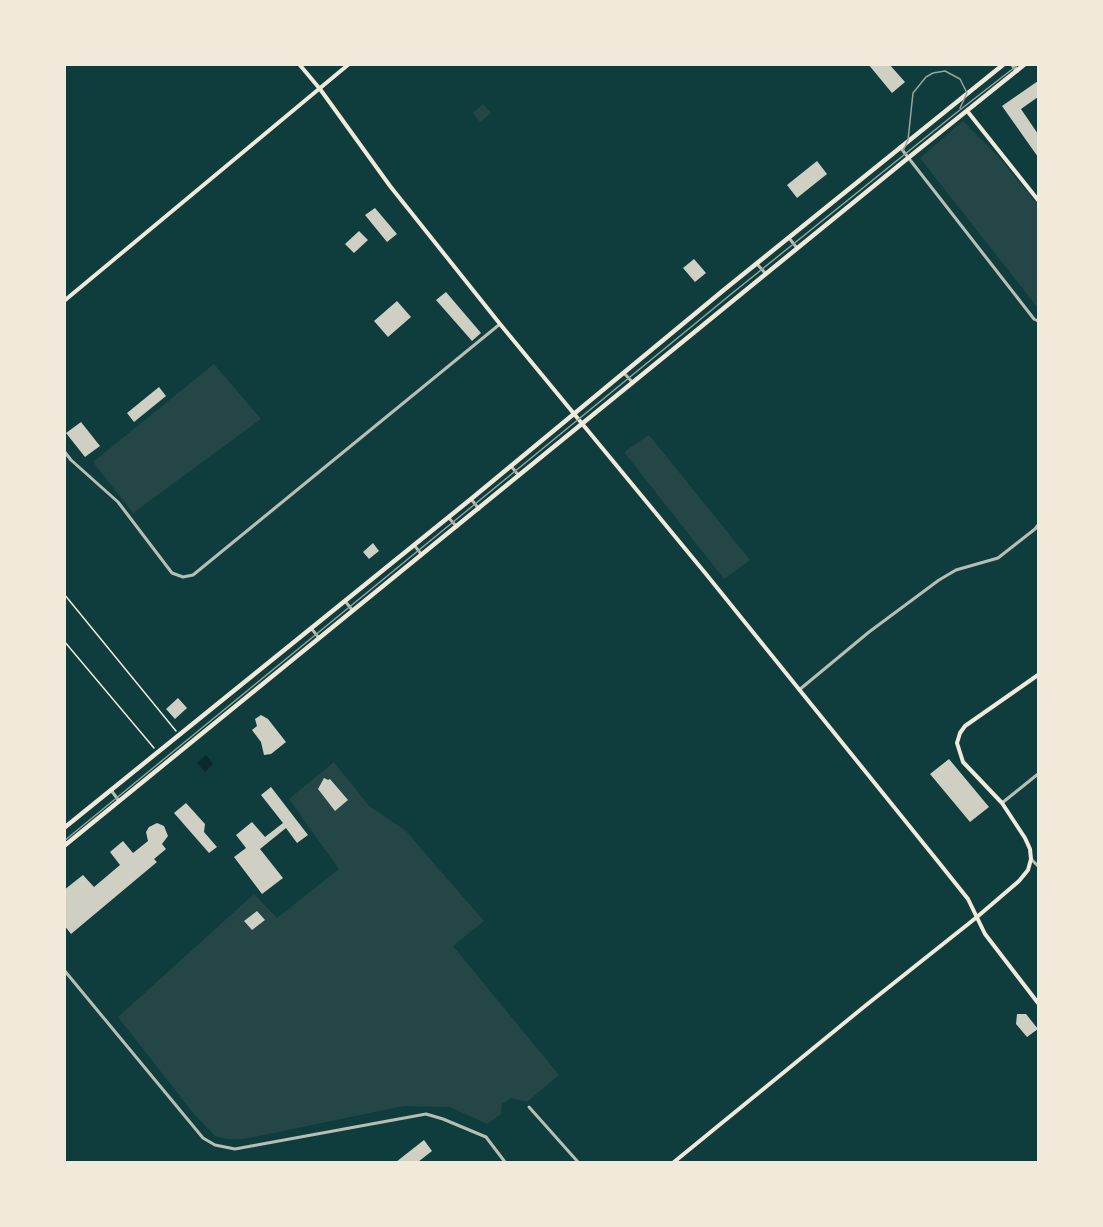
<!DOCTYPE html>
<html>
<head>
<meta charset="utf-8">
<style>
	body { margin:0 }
	#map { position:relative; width:1103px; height:1227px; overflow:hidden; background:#0f3d3e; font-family:Barlow,sans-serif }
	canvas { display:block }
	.frame { position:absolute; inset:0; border:66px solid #f1e9da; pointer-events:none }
</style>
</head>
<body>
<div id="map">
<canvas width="1103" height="1227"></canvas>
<div class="frame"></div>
</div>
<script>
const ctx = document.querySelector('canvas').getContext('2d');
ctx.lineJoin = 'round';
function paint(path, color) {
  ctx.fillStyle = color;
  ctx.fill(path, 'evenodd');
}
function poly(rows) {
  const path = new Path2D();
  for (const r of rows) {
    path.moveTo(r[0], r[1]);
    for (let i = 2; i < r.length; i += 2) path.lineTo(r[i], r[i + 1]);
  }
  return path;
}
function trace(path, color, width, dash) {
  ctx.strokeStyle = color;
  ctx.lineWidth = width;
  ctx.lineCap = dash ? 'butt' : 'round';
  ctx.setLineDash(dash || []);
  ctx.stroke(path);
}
paint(poly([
	[483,104,491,113,480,122,473,113],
	[963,121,997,155,1038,205,1038,308,920,158],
	[214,364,261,419,133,513,93,462],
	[649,435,750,560,724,579,624,452],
	[334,762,369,806,405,830,484,921,453,946,559,1075,527,1102,511,1098,502,1104,501,1114,487,1124,450,1107,404,1106,244,1139,227,1139,215,1136,194,1114,118,1017,254,894,277,918,339,869,289,799]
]), '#244646');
paint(poly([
	[206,755,213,764,205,772,197,763]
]), '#0a2a2b');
paint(poly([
	[868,64,889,64,905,82,892,93],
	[1038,81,1038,97,1021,109,1038,134,1038,157,1002,106],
	[817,161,827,174,797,198,787,185],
	[375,208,397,234,387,242,365,215],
	[359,231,368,240,354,253,345,244],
	[694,259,706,273,695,282,683,268],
	[446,292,481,333,472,341,436,300],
	[397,301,411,317,388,337,374,321],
	[159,387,166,396,134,422,127,413],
	[81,422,100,446,85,457,66,433],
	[373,543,379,551,369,559,363,552],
	[178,698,187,708,175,719,166,709],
	[261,715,268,719,286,742,271,754,264,755,261,742,252,730,257,726,255,719],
	[949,759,989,807,970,822,930,774],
	[324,778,328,780,330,779,348,800,335,811,318,789],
	[271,787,308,835,297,843,286,828,260,849,283,878,262,894,234,857,246,848,236,835,252,822,265,837,283,823,261,795],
	[186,803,205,824,204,832,217,847,209,853,174,813],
	[157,823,164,826,168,836,162,844,166,849,154,859,157,862,71,934,64,925,64,912,66,911,64,909,64,890,83,875,94,887,120,865,110,852,123,841,133,853,148,841,146,832,149,827],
	[257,911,265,920,252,930,244,921],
	[1017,1014,1026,1014,1038,1029,1027,1037,1016,1024],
	[424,1140,432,1151,418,1162,396,1162]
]), '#cfcfc3');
trace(poly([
	[64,594,176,731],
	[64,641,154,748]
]), '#f1e9da', 1.5);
trace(poly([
	[900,147,1034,319,1038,321],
	[789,238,797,248],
	[757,264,766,274],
	[624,373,633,383],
	[64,451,71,460,118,502,172,573,183,577,193,575,500,324],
	[511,466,519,476],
	[471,499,479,509],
	[448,517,457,527],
	[414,545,422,555],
	[345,601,353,611],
	[311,628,319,638],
	[799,690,869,632,939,580,956,570,998,558,1035,529,1038,525],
	[111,790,119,801],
	[1002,803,1038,774],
	[1031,859,1038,866],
	[64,970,203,1138,215,1145,235,1149,426,1114,443,1119,486,1137,505,1162],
	[529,1107,578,1162]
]), '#b8beb3', 3);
trace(poly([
	[1012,64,1017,71]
]), '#b8beb3', 4);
trace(poly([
	[299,64,320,89,390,186,500,324,706,574,936,859,968,899,985,934,1038,1003],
	[968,112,1038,200],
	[64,301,349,64],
	[674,1162,865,1006,977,917,1019,881,1028,870,1031,859,1030,849,1025,838,1002,803,963,762,957,743,960,733,965,726,1038,675]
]), '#f1e9da', 4);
trace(poly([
	[64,828,471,499,725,289,1004,64],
	[64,846,908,158,1025,64]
]), '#f1e9da', 4.5);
trace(poly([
	[903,151,908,140,913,93,926,77,933,73,945,71,960,79,967,93,960,108],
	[64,841,730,295,956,113,1019,64]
]), '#97a49c', 1.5);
</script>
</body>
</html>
